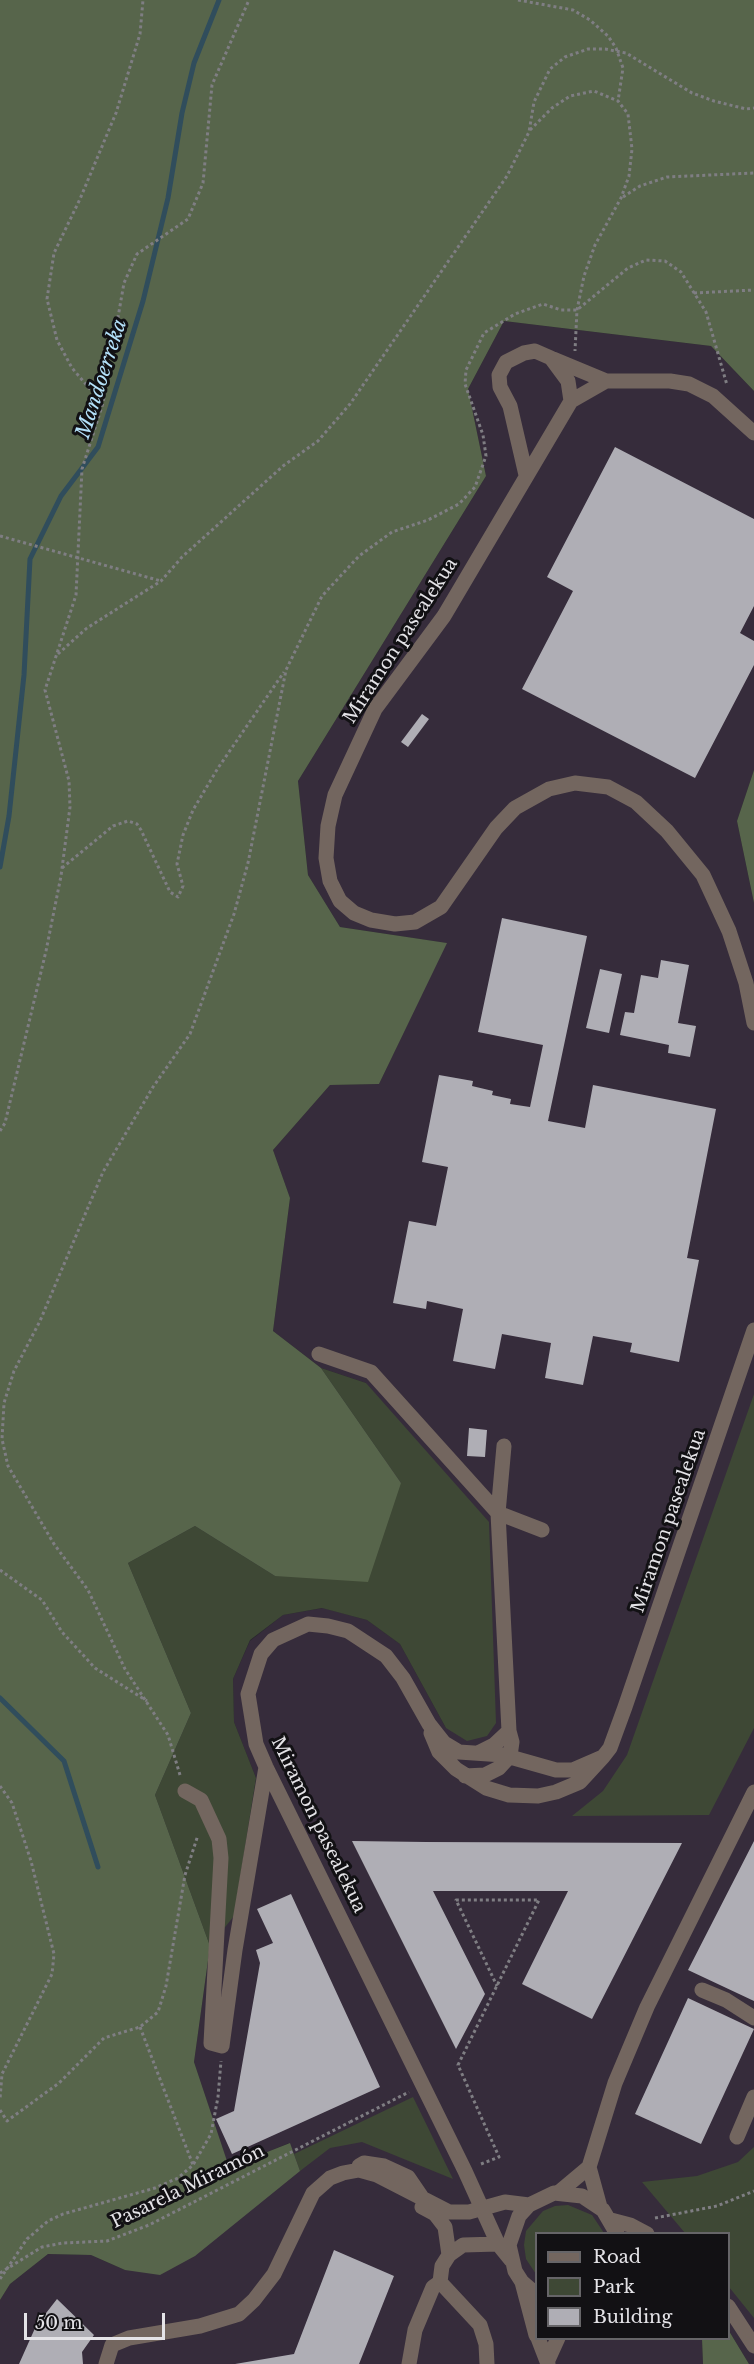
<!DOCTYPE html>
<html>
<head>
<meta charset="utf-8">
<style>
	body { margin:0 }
	#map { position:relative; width:754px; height:2364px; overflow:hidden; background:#29282e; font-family:"Libre Baskerville",serif }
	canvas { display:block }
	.legend { position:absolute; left:535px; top:2232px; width:195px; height:108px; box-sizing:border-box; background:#121114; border:2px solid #666568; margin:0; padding:8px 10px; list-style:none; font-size:18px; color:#e4e3e7 }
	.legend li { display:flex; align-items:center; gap:12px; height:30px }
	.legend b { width:30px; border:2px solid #666568 }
	.scale { position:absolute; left:24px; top:2313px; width:141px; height:27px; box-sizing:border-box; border:3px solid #e4e3e7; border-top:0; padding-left:8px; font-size:18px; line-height:21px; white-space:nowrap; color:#e4e3e7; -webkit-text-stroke:4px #121114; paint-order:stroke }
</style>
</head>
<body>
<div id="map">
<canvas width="754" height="2364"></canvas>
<ul class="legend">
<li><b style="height:8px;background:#73665f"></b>Road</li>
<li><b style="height:16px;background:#3e4835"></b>Park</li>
<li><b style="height:16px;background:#afaeb5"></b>Building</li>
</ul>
<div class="scale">50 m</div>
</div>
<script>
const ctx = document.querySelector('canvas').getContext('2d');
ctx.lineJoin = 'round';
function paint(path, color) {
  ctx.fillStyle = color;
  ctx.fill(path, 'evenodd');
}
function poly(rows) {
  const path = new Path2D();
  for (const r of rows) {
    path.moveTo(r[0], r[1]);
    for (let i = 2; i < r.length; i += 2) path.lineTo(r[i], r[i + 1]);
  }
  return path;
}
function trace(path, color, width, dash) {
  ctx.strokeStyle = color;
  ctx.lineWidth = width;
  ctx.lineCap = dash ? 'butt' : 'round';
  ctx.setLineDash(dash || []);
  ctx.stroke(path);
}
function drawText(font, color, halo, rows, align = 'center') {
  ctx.font = font + ' "Libre Baskerville",serif';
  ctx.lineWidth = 6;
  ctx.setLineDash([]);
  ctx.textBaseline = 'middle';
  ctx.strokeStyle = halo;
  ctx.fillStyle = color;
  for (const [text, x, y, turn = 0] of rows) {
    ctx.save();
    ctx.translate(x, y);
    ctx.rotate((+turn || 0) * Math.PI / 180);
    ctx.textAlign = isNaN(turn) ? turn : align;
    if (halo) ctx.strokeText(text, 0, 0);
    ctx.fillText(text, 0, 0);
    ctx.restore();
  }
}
paint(poly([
	[504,321,711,346,754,391,754,770,737,821,754,903,754,2364,749,2364,729,2331,728,2234,536,2234,536,2338,702,2339,703,2364,0,2364,0,2300,10,2284,48,2254,91,2255,125,2270,289,2143,229,2168,194,2062,210,1946,234,1915,256,1778,234,1722,233,1679,250,1641,283,1615,323,1608,367,1620,400,1644,446,1728,366,1383,321,1368,273,1331,290,1198,273,1150,330,1085,379,1084,446,943,340,927,308,875,298,781,486,476,468,389]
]), '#362c3b');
paint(poly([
	[321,1368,366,1383,489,1522,496,1723,487,1736,467,1741,446,1728,400,1644,367,1620,322,1608,283,1615,250,1640,233,1679,234,1722,256,1778,234,1916,210,1946,155,1795,191,1713,128,1563,195,1526,275,1576,401,1483],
	[754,1394,754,1728,709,1815,572,1816,603,1791,627,1755],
	[413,2097,453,2179,362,2142,330,2148,300,2171,294,2154],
	[754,2147,754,2318,729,2287,728,2234,685,2233,642,2182,697,2176,738,2162],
	[568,2205,592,2215,604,2233,536,2234,536,2274,526,2259,524,2245,526,2231,543,2211,555,2206]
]), '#3e4835');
paint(poly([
	[0,0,754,0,754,391,711,346,504,321,468,389,486,476,298,781,308,875,340,927,447,943,379,1084,330,1085,273,1150,290,1198,273,1331,321,1368,401,1483,368,1582,275,1576,195,1526,128,1563,191,1713,155,1795,210,1946,194,2062,229,2167,290,2143,300,2171,195,2256,160,2275,125,2270,91,2255,48,2254,10,2284,0,2300],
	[754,770,754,903,737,821],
	[729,2331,749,2364,703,2364,702,2339,728,2338]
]), '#57654b');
trace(poly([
	[0,867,9,816,24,675,30,559,61,496,98,447,143,301,168,198,182,113,194,63,219,0],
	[0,1698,64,1761,98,1867]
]), '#304d5c', 5);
paint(poly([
	[615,447,754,519,754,606,740,633,754,641,754,665,695,778,522,689,573,591,547,577],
	[422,714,429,719,408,747,401,742],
	[502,918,587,936,548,1121,585,1128,593,1085,716,1109,687,1258,699,1260,679,1362,630,1352,632,1343,593,1336,583,1385,545,1378,551,1343,502,1334,495,1369,453,1361,463,1309,427,1301,426,1309,393,1303,409,1221,436,1226,448,1167,422,1162,439,1075,473,1081,472,1086,493,1091,492,1095,511,1099,510,1104,530,1107,543,1045,478,1032],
	[661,960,689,965,678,1023,696,1026,690,1057,668,1053,669,1045,620,1035,625,1012,634,1013,641,975,658,978],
	[600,969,622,974,609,1033,586,1028],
	[469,1428,487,1430,485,1457,467,1456],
	[352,1841,426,1842,682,1843,592,2019,522,1984,568,1891,433,1891,485,1994,456,2049],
	[754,1841,754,2001,688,1970],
	[291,1894,380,2087,232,2154,216,2119,234,2111,260,1963,256,1950,273,1943,257,1909],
	[688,1998,754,2029,701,2144,635,2114],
	[334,2250,394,2276,359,2364,235,2364,294,2354],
	[57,2299,94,2335,82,2352,83,2364,19,2364,36,2326]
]), '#afaeb5');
trace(poly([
	[518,0,573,10,590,20,608,36,616,48,623,68,618,101],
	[530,130,552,108,570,96,594,91,618,101,628,114,632,149,629,176,621,198,595,245,584,276,577,310,575,351],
	[623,197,640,186,667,177,754,173],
	[694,293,754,290],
	[102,403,72,368,57,340,47,299,54,253,80,199,116,113,140,34,143,0],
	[58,654,87,628,161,581,182,557,283,466,318,441,350,404,507,176,529,132,534,102,550,69,565,57,588,49,605,49,626,53,692,93,714,101,746,109,754,108],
	[62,868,113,826,128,821,137,824,141,830,170,892,178,897,183,886,177,864,183,835,193,810,218,768,284,672],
	[0,1131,5,1123,46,951,61,876,70,807,69,781,45,690,76,595,82,469,103,403,124,283,137,254,188,219,203,183,212,85,249,0],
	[0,1570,42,1600,62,1632,95,1668,147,1701],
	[180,1775,168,1735,125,1669,88,1590,54,1544,8,1466,2,1439,4,1403,14,1371,40,1321,103,1172,153,1087,190,1034,234,914,248,863,286,670,322,596,359,556,392,532,428,520,459,504,475,487,486,456,483,435,465,384,466,370,484,333,515,314,543,304,561,310,577,310,628,268,646,260,665,261,681,272,706,312,727,385],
	[0,1786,12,1803,31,1861,54,1954,52,1974,2,2074,0,2099],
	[140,2027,193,2165],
	[0,2110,7,2121,59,2083,104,2038,140,2027,158,2012,166,1986,185,1875,198,1835],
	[350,2122,409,2092],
	[481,2164,499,2157,458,2065,539,1900,456,1900,497,1986],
	[655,2218,717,2206,754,2191],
	[0,2279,27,2239,48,2221,63,2214,155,2188,178,2178,193,2165,211,2134,218,2097,221,2061]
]), '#7f7e83', 3, [3, 3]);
trace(poly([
	[553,359,606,381],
	[754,433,713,396,689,384,670,381,606,381,571,401,444,616,375,709,335,795,328,826,326,858,330,881,340,901,354,913,371,920,395,924,415,922,441,907,496,828,515,808,549,789,575,783,608,787,636,802,667,831,703,875,729,931,746,983,754,1023],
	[526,475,510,406,500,387,499,375,506,362,524,353,535,351,551,358,568,381,571,401],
	[319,1354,371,1372,498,1513,542,1530],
	[504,1446,498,1513,509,1731,512,1742,510,1756],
	[431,1733,439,1752,456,1769,486,1788,509,1795,538,1796,556,1792,580,1782,603,1757,610,1748,625,1707,754,1330],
	[478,1753,494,1745,509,1731],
	[465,1776,485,1775,499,1768,510,1756],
	[185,1791,201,1800,219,1839,221,1858,211,2043,222,2046,235,1950,266,1767],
	[702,1990,726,2000,754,2018],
	[737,2137,754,2097],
	[359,2166,364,2163,384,2166,408,2177,421,2196],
	[558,2193,589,2167],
	[422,2207,435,2214,445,2227,449,2255],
	[600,2207,589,2167,615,2083,647,2007,754,1792],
	[611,2220,630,2225,647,2234],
	[511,2260,498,2244,465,2171,266,1767,256,1744,248,1694,261,1654,273,1640,308,1624,328,1626,348,1631,386,1656,403,1678,429,1724,444,1743,459,1752,503,1755,556,1770,573,1770,603,1757],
	[522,2282,536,2335],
	[536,2294,522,2282,515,2271,509,2245,519,2216,529,2205,554,2193,582,2196,603,2210,617,2234],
	[728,2306,754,2346],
	[538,2338,548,2364],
	[548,2360,558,2338],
	[106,2364,112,2345,129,2338,200,2326,239,2314,254,2300,274,2274,313,2193,330,2178,343,2173,359,2170,377,2175,449,2212,469,2212,505,2202,529,2205],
	[409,2364,415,2330,433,2287,440,2282],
	[487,2364,486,2344,480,2325,440,2282,442,2266,449,2255,463,2245,498,2244]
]), '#73665f', 15);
trace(poly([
	[0,536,161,581],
	[0,2273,42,2247,63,2243,107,2241,149,2225,350,2122]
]), '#7f7e83', 3, [3, 3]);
drawText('18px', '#e4e3e7', '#121114', [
	["Miramon pasealekua",401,641,-57],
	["Miramon pasealekua",669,1521,-71],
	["Miramon pasealekua",318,1825,64],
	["Pasarela Miramón",188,2187,-26]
]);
drawText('italic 20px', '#b4e1fa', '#121114', [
	["Mandoerreka",102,379,-72]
]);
</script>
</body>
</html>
